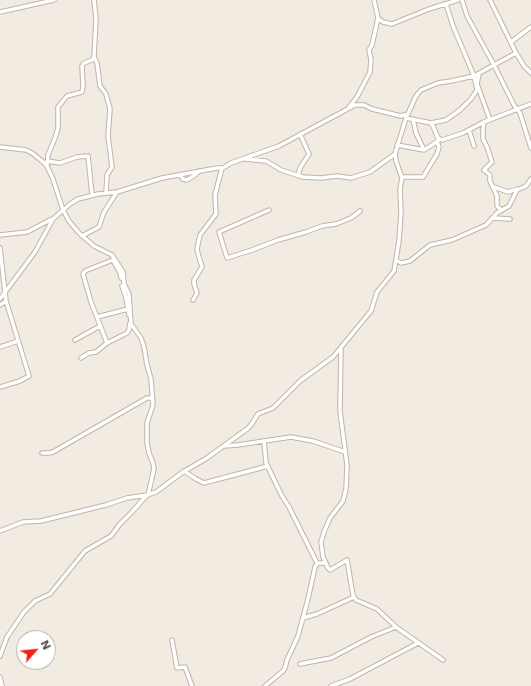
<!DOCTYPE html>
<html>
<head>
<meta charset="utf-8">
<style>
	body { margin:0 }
	#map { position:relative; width:531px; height:686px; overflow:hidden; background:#f1ebe2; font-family:Inter,sans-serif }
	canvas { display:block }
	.north { position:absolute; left:16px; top:630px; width:40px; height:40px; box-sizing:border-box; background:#fff; border:1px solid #b3b1ad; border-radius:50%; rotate:63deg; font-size:11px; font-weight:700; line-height:16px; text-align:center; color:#423b33 }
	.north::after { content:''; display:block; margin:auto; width:14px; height:18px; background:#f52015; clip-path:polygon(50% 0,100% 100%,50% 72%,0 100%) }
</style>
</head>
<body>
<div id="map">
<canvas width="531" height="686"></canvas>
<div class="north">N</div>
</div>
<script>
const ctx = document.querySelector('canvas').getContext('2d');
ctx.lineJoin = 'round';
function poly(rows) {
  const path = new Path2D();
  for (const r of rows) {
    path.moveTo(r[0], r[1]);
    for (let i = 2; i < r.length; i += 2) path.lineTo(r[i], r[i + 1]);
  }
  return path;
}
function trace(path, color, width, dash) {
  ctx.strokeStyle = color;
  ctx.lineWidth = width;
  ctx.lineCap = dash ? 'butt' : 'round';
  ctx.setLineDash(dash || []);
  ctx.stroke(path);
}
const minor = poly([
	[374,0,378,18,383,22,392,24,429,9,458,0],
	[462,0,467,16,494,65,514,105,520,113,531,148],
	[490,0,516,53,524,66,531,73],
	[0,12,54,0],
	[511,42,531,27],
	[94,57,97,63,100,86,106,94,110,109,108,136,112,167,107,175,106,193],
	[479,74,477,84,490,120],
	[349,107,357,97,370,72,371,60,369,50,372,45,378,18],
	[406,118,431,123,446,120,460,110,471,99,477,90,474,76,453,26,446,4],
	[413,119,416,133,424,150],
	[484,122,483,129,483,139,487,147,492,162,484,170,490,175,490,181,497,196,497,206,501,210],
	[431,123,433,126,438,138,442,140,463,133,484,122,531,104],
	[469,130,474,146],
	[397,145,424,150,438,141],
	[0,147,26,150,32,153,42,161,47,166,53,179,63,210,69,221,79,233,94,246,112,255,123,272,124,284,129,294,131,324,141,338,144,347,147,365,151,379,153,405,147,423,147,443,149,453,153,463,154,469,148,495],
	[245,159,266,161,281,170,303,177,321,178,337,176,351,178,370,172,395,154],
	[47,161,60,163,77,157,88,156,92,195],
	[47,166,48,155,55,138,58,128,58,107,67,96,82,92,83,86,82,66,84,63,92,60,94,57,96,19,94,0],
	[180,175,183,179,187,180,195,175,199,171],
	[298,176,300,168,309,154,300,134],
	[402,177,423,177,437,154,439,147,437,141],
	[494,187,508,192,517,189],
	[269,210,219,232,227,258,252,250,278,240,306,232,322,226,336,224,351,218,360,211],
	[492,218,510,219],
	[0,235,27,232,52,219],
	[82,236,99,227,104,212,117,192],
	[0,248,6,301,29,376,20,381,0,387],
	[396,260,401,263,410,261,430,245,452,240,486,225,497,213,509,206,517,190,526,186,531,179],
	[114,262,120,273,121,278],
	[122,286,126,298,129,315],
	[0,299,35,252,53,219,70,204,78,199,98,194,117,192,162,178,217,168,223,168,231,163,279,146,355,105,364,105,372,109,401,116,408,114],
	[193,300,197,293,194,284,194,280,202,267,197,250,198,244,200,235,216,214,215,195,222,168],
	[0,305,6,301],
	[97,317,128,309],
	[75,340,100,326],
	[107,343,91,302,83,274,85,271,115,259],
	[0,347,18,341],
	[341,349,340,411,347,465,346,489,343,501,330,518,324,532,321,542,323,557,328,568,330,570,347,560,353,595,356,600,377,609,396,627,443,660],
	[81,358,89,353,96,352,107,343,127,333,129,330,130,323],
	[264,441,266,463,282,496,289,507,317,563],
	[223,446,238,445,291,437,313,441,345,452],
	[42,453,49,453,53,452,147,398,151,398,153,400],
	[184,471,196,479,204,483,268,466],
	[0,531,23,522,41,521,106,505,127,498,147,495,156,492,183,472,207,458,247,429,251,425,258,414,273,408,300,381,333,357,371,311,377,292,394,271,399,241,401,213,400,189,402,178,396,161,395,154,406,118,416,96,421,90,438,83,451,81,474,76,516,53],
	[303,618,317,614,354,597],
	[172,640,177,668,185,667,192,686],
	[0,656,7,637,24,612,35,601,50,594,85,551,111,536,120,524,132,512,147,495],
	[300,664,331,658,371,637,396,627],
	[0,677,2,686],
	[265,686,283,671,285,668,287,660,298,636,308,599,315,567,318,563,326,563],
	[331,686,350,679,418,643]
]);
trace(minor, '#bfb5a8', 5.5);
trace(minor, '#fff', 3.5);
</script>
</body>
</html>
